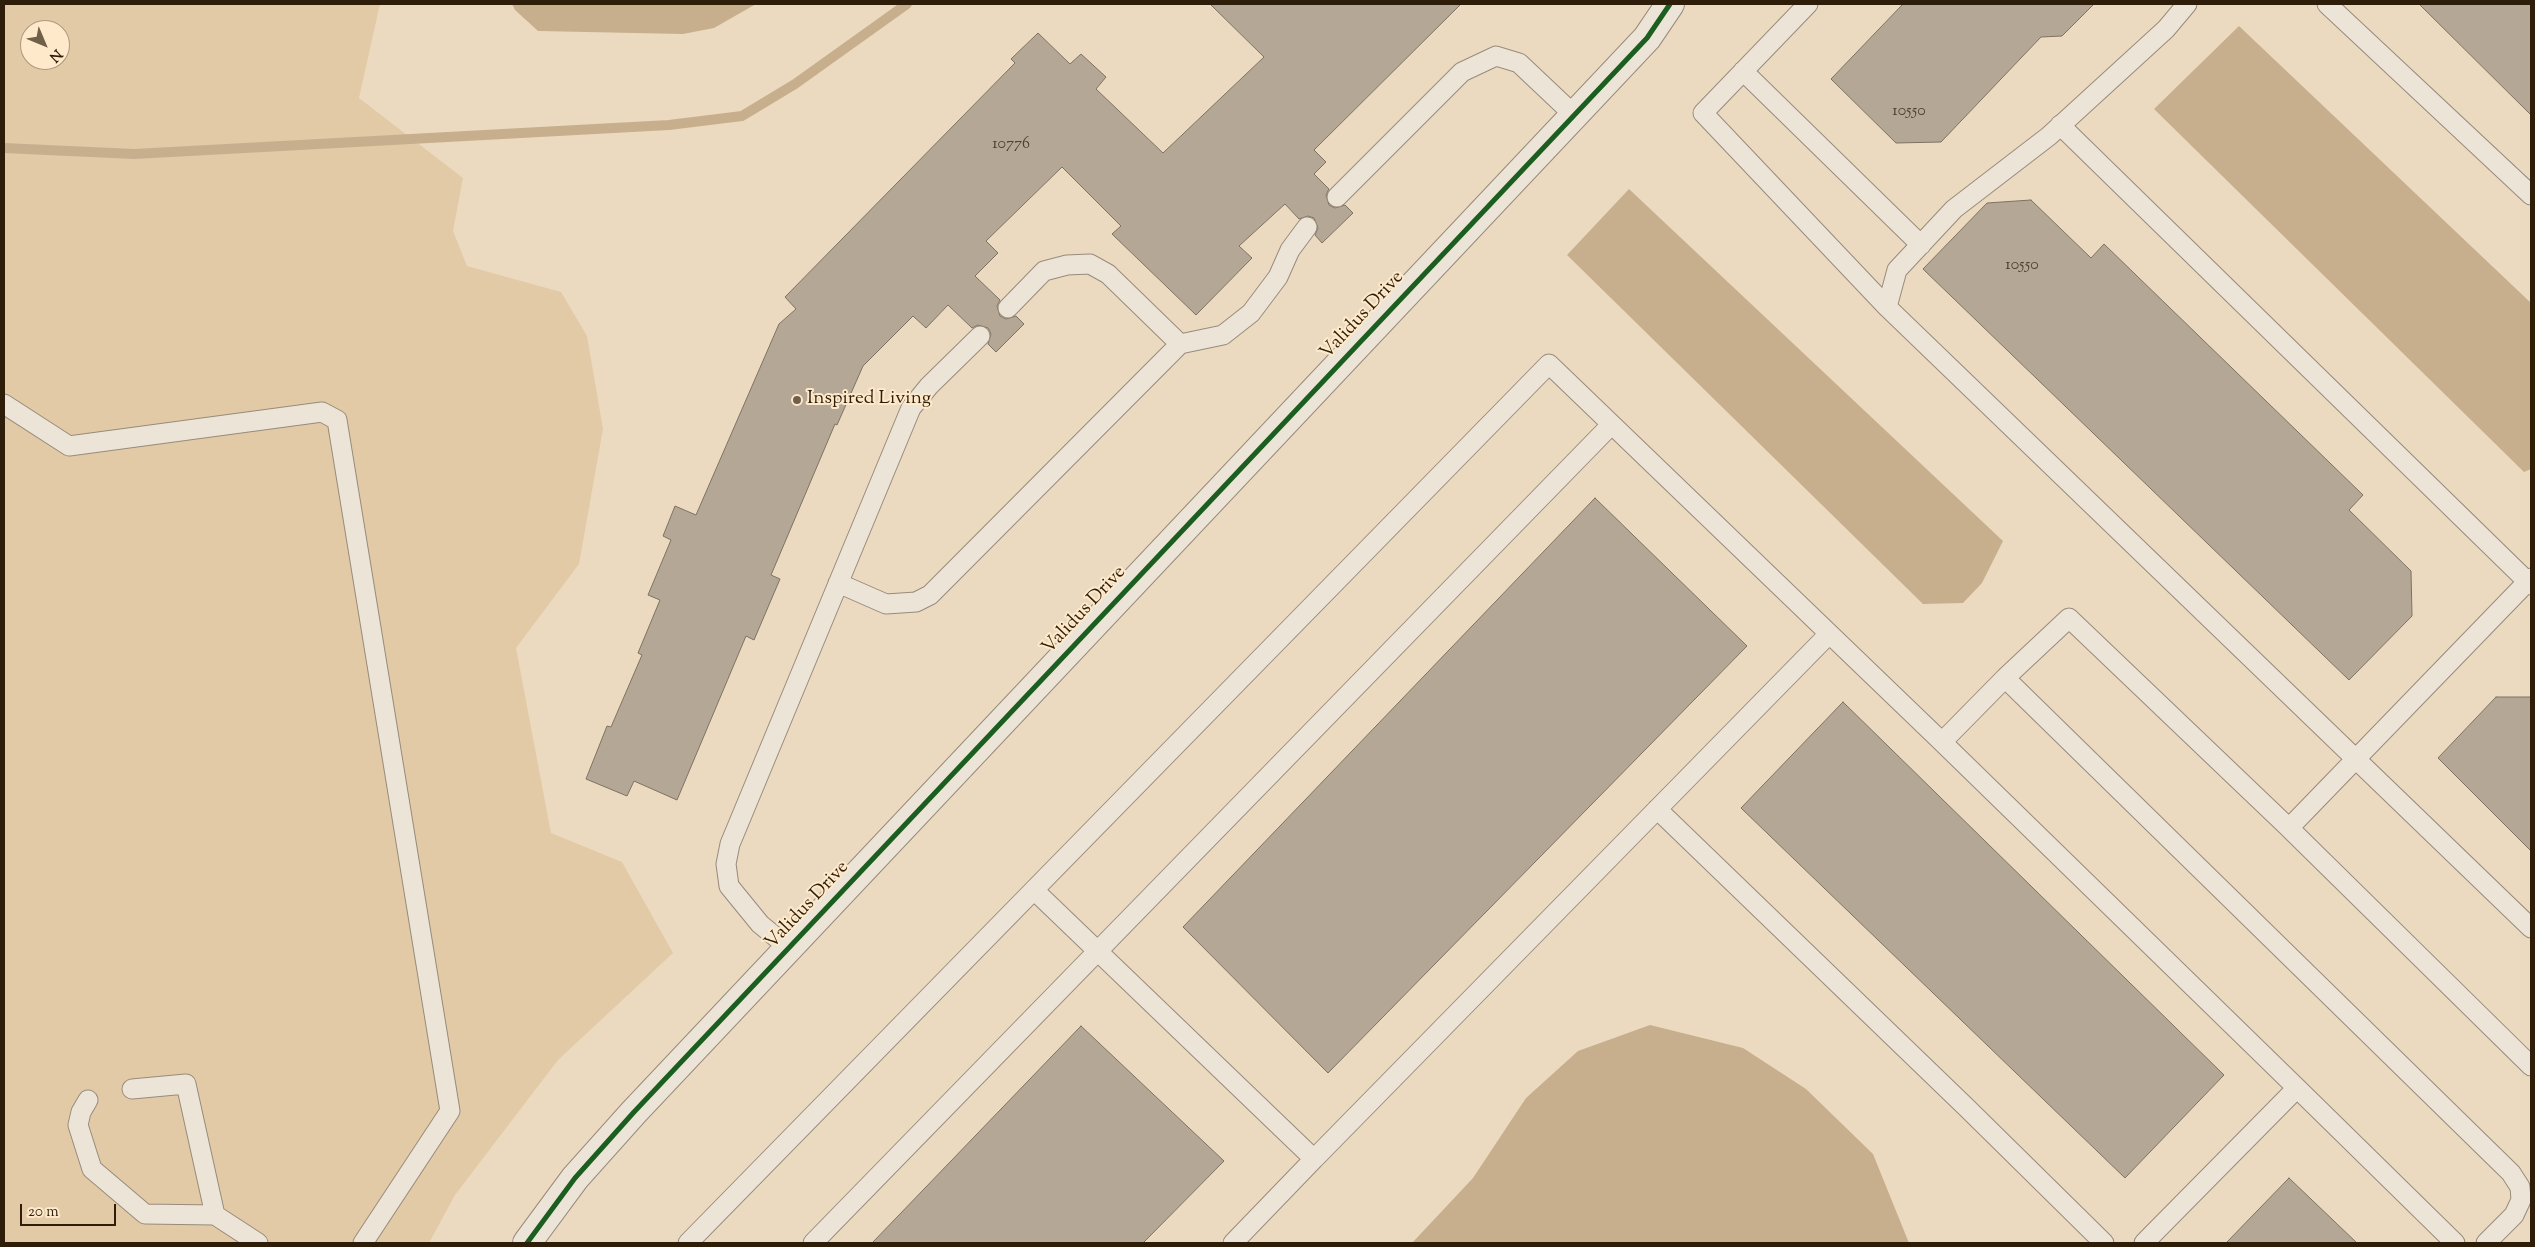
<!DOCTYPE html>
<html>
<head>
<meta charset="utf-8">
<style>
	body { margin:0 }
	#map { position:relative; width:2535px; height:1247px; overflow:hidden; background:#ecdac0; font-family:"Sorts Mill Goudy",serif }
	canvas { display:block }
	.frame { position:absolute; inset:0; border:5px solid #2e1e09; pointer-events:none }
	.north { position:absolute; left:20px; top:20px; width:50px; height:50px; box-sizing:border-box; background:#fee9cb; border:1px solid #ab987d; border-radius:50%; rotate:135deg; font-size:14px; font-weight:700; line-height:20px; text-align:center; color:#2e1e09 }
	.north::after { content:''; display:block; margin:auto; width:18px; height:22px; background:#706049; clip-path:polygon(50% 0,100% 100%,50% 72%,0 100%) }
	.scale { position:absolute; left:20px; top:1204px; width:96px; height:22px; box-sizing:border-box; border:2px solid #2e1e09; border-top:0; padding-left:6px; font-size:15px; line-height:18px; white-space:nowrap; color:#2e1e09; -webkit-text-stroke:4px #fee9cb; paint-order:stroke }
</style>
</head>
<body>
<div id="map">
<canvas width="2535" height="1247"></canvas>
<div class="frame"></div>
<div class="north">N</div>
<div class="scale">20 m</div>
</div>
<script>
const ctx = document.querySelector('canvas').getContext('2d');
ctx.lineJoin = 'round';
function paint(path, color) {
  ctx.fillStyle = color;
  ctx.fill(path, 'evenodd');
}
function poly(rows) {
  const path = new Path2D();
  for (const r of rows) {
    path.moveTo(r[0], r[1]);
    for (let i = 2; i < r.length; i += 2) path.lineTo(r[i], r[i + 1]);
  }
  return path;
}
function trace(path, color, width, dash) {
  ctx.strokeStyle = color;
  ctx.lineWidth = width;
  ctx.lineCap = dash ? 'butt' : 'round';
  ctx.setLineDash(dash || []);
  ctx.stroke(path);
}
function drawText(font, color, halo, rows, align = 'center') {
  ctx.font = font + ' "Sorts Mill Goudy",serif';
  ctx.lineWidth = 4;
  ctx.setLineDash([]);
  ctx.textBaseline = 'middle';
  ctx.strokeStyle = halo;
  ctx.fillStyle = color;
  for (const [text, x, y, turn = 0] of rows) {
    ctx.save();
    ctx.translate(x, y);
    ctx.rotate((+turn || 0) * Math.PI / 180);
    ctx.textAlign = isNaN(turn) ? turn : align;
    if (halo) ctx.strokeText(text, 0, 0);
    ctx.fillText(text, 0, 0);
    ctx.restore();
  }
}
paint(poly([
	[4,4,380,4,359,98,463,178,453,231,467,266,561,292,587,336,603,429,579,564,516,648,551,833,622,862,673,953,558,1060,455,1195,429,1243,4,1243],
	[30,30,60,30,60,60,30,60]
]), '#e2caa7');
paint(poly([
	[512,4,756,4,714,28,683,34,538,31,515,10],
	[2239,26,2531,303,2531,469,2524,472,2154,109],
	[1629,189,2003,541,1982,583,1963,603,1923,604,1567,255],
	[1650,1025,1743,1048,1806,1089,1873,1154,1909,1243,1412,1243,1473,1178,1526,1098,1578,1051]
]), '#c7af8d');
trace(poly([
	[4,148,134,154,669,125,742,116,795,84,907,4]
]), '#c7af8d', 10);
const building = poly([
	[1210,4,1461,4,1314,150,1326,162,1314,174,1329,189,1326,195,1329,205,1335,208,1345,205,1353,213,1322,243,1315,235,1318,228,1314,218,1308,216,1299,219,1285,204,1239,246,1252,258,1196,315,1112,234,1121,226,1062,167,986,241,998,253,975,276,1000,300,997,306,1000,316,1006,319,1016,316,1024,324,996,352,988,344,991,334,988,328,978,325,972,328,948,305,926,328,913,316,863,366,837,425,835,424,771,575,780,579,754,640,746,636,677,800,634,781,627,796,586,779,607,726,611,727,642,655,638,653,660,600,648,595,671,540,663,536,675,506,696,515,779,324,796,309,785,297,1015,63,1011,59,1038,33,1070,64,1081,54,1106,77,1096,89,1163,153,1264,57,1210,4],
	[1903,4,2094,4,2062,36,2041,37,1941,142,1896,143,1831,79,1903,4],
	[2419,4,2531,4,2531,115,2419,4],
	[2031,200,2091,258,2104,244,2363,495,2349,510,2411,571,2412,616,2349,680,1923,269,1987,203,2031,200],
	[1595,498,1747,646,1328,1073,1183,927,1595,498],
	[2496,697,2531,697,2531,851,2438,758,2496,697],
	[1843,702,2224,1075,2125,1178,1741,808,1843,702],
	[1081,1026,1224,1161,1143,1243,872,1243,1081,1026],
	[2289,1178,2357,1243,2226,1243,2289,1178]
]);
paint(building, '#b4a795');
trace(building, '#7d7262', 1);
const service = poly([
	[1808,4,1703,113,1887,307],
	[2187,4,2166,29,2049,136,1954,209,1897,270,1887,307,2531,928],
	[2327,4,2531,195],
	[1743,71,1921,245],
	[2060,125,2531,585],
	[1337,197,1462,72,1496,56,1519,63,1573,114],
	[1008,308,1044,271,1067,265,1090,264,1108,274,1180,344,1223,335,1251,313,1278,277,1290,250,1307,227],
	[4,404,69,446,322,412,337,420,450,1111,363,1243],
	[838,583,886,604,916,602,930,595,1180,344],
	[2005,678,2069,618,2289,828,2531,578],
	[1657,809,1967,1108,2104,1243],
	[2289,828,2531,1066],
	[1034,890,1314,1159,1233,1243],
	[789,948,760,924,729,886,726,864,730,844,911,408,929,386,980,336],
	[2297,1088,2455,1243],
	[132,1089,186,1084,215,1215,258,1243],
	[88,1100,81,1112,78,1125,92,1169,145,1214,215,1215],
	[1314,1159,1829,634],
	[688,1243,1549,364,1942,742],
	[813,1243,1611,425],
	[2144,1243,2297,1088,1942,742,2005,678,2511,1173,2520,1187,2521,1200,2514,1215,2486,1243]
]);
const minor = poly([
	[527,1243,575,1178,634,1112,1647,38,1670,4]
]);
trace(service, '#978b7b', 21);
trace(minor, '#978b7b', 30);
trace(service, '#ede4d8', 19);
trace(minor, '#ede4d8', 28);
trace(poly([
	[527,1243,575,1178,634,1112,1647,38,1670,4]
]), '#1b5e20', 5);
for (const [x, y, r, color] of [
	[797,400,5,"#706049"]
]) {
  const dot = new Path2D();
  dot.arc(x, y, r, 0, 2 * Math.PI);
  ctx.fillStyle = color;
  ctx.fill(dot);
  trace(dot, '#fee9cb', 2);
}
drawText('16px', '#50402c', null, [
	["10550",1909,112],
	["10776",1011,145],
	["10550",2022,266]
]);
drawText('19px', '#2e1e09', '#fee9cb', [
	["Validus Drive",1363,316,-47],
	["Validus Drive",1085,611,-47],
	["Validus Drive",808,906,-47]
]);
drawText('19px', '#2e1e09', '#fee9cb', [
	["Inspired Living",807,400]
], 'left');
</script>
</body>
</html>
